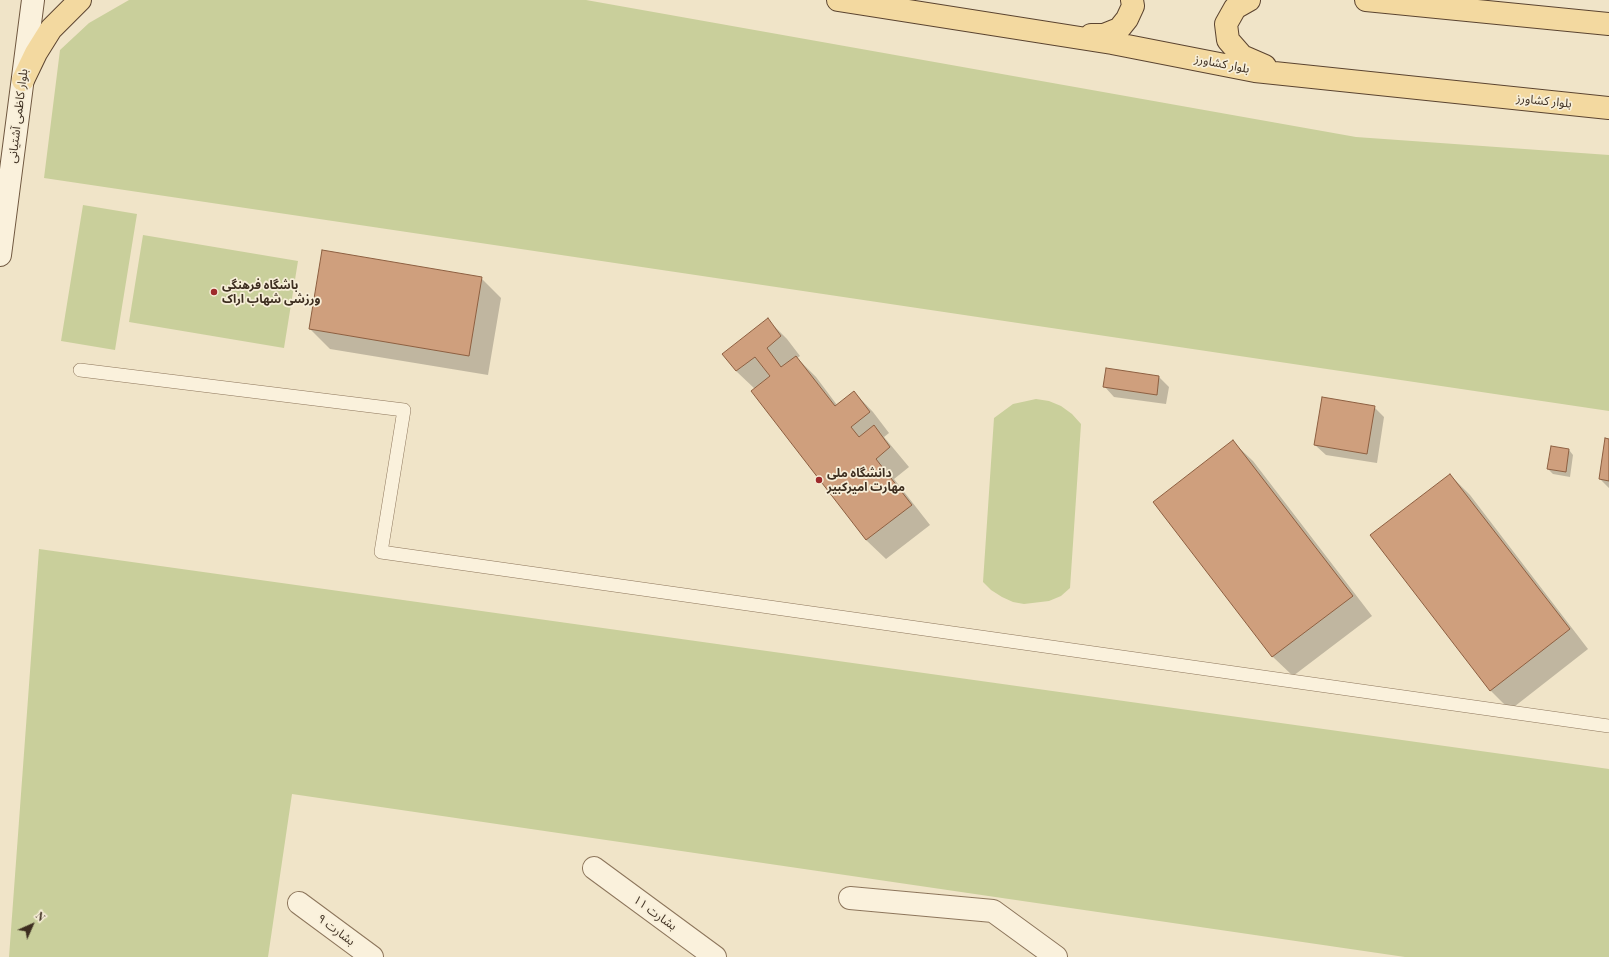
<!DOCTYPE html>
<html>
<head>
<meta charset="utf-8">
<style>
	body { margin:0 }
	#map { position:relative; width:1609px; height:957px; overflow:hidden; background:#f0e4c8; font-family:"Playfair Display",serif }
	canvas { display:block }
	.north { position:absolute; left:12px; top:905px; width:40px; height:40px; -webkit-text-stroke:3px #f7eed8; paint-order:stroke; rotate:45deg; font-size:11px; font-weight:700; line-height:16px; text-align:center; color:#3d2e20 }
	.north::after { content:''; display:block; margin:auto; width:14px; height:18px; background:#3d2e20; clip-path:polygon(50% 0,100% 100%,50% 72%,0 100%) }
</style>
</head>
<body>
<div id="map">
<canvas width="1609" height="957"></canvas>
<div class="north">N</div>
</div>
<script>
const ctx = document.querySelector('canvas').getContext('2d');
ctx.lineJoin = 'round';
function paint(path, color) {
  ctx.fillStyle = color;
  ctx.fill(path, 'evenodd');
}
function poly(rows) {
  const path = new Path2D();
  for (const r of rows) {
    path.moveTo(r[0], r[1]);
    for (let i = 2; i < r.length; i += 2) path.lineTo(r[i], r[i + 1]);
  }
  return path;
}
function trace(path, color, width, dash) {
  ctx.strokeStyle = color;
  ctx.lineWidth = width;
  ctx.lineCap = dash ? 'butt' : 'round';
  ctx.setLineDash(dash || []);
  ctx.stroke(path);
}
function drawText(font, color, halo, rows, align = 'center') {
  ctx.font = font + ' "Playfair Display","Noto Sans Arabic",serif';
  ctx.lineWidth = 3.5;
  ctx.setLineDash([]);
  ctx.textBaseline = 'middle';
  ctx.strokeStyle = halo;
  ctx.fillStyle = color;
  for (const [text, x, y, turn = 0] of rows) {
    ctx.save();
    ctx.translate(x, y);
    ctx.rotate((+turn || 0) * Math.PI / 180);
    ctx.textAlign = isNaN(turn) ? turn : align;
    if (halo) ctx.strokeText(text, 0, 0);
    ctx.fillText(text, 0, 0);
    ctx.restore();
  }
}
paint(poly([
	[129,0,586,0,1356,137,1609,155,1609,411,44,178,60,50,89,23],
	[83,205,137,214,115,350,61,341],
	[143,235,298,261,284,348,129,322],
	[1036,399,1049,401,1061,406,1072,414,1081,424,1070,588,1061,596,1049,601,1024,604,1013,602,1002,597,991,590,983,582,994,418,1013,404],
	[39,549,1609,769,1609,957,1405,957,292,794,268,957,9,957]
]), '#c9cf9b');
paint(poly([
	[481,278,501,298,488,375,330,349,310,329],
	[768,320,787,339,800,356,797,358,816,377,837,405,854,392,873,412,889,433,884,437,909,467,894,479,930,525,886,559,866,540,755,389,736,371],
	[1159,377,1169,387,1166,404,1114,397,1104,386],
	[1374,407,1384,417,1377,463,1326,455,1315,445],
	[1609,440,1609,488,1600,479],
	[1233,442,1253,461,1372,616,1293,676,1273,657,1154,502],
	[1569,450,1573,455,1570,477,1553,474,1548,469],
	[1450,475,1470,495,1588,649,1510,710,1490,690]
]), '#0003');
const building = poly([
	[322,250,482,277,469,356,309,329,322,250],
	[768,318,781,336,767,348,781,367,796,356,835,406,854,391,870,412,851,427,859,437,874,425,890,447,876,459,912,505,866,540,751,391,770,376,755,357,736,371,722,354,768,318],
	[1106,368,1159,376,1157,395,1103,387,1106,368],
	[1322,397,1375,406,1367,454,1314,445,1322,397],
	[1605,438,1609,439,1609,481,1599,479,1605,438],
	[1233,440,1353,596,1272,657,1153,502,1233,440],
	[1551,446,1569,449,1566,472,1547,469,1551,446],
	[1450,474,1570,629,1490,691,1370,535,1450,474]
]);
paint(building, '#cf9f7d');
trace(building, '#8d5f41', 1);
const service = poly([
	[80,370,404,410,381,552,1609,726]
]);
const minor = poly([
	[594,868,715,957],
	[850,898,993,911,1056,957],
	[299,903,372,957]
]);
const secondary = poly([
	[0,255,33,0]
]);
const primary = poly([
	[838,0,1112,43,1255,71,1609,108],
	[1249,0,1235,8,1226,24,1228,40,1242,56,1265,66],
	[1366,0,1609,24],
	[1091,35,1104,35,1119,29,1127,19,1133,6,1132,0],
	[23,80,36,53,51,29,80,0]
]);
trace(service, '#8d765c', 14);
trace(minor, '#8d765c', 24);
trace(secondary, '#6f573f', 24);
trace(primary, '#5b4430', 24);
trace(service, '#faf1dc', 13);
trace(minor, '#faf1dc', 22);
trace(secondary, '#faf1dc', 22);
trace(primary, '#f3d9a0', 22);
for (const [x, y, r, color] of [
	[214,292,4,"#9e2a2b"],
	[819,480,4,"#9e2a2b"]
]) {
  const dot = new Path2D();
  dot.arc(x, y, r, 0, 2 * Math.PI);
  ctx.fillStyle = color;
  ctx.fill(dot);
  trace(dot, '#f7eed8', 1.5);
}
drawText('12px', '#3d2e20', '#f7eed8', [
	["بلوار کشاورز",1222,64,11],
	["بلوار کشاورز",1544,101,6],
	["بلوار کاظمی آشتیانی",18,116,-83],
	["بشارت ۱۱",655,913,36],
	["بشارت ۹",336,930,37]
]);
drawText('bold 12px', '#3d2e20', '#f7eed8', [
	["باشگاه فرهنگی",222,285],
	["ورزشی شهاب اراک",222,299],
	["دانشگاه ملی",827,473],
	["مهارت امیرکبیر",827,487]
], 'left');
</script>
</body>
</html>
